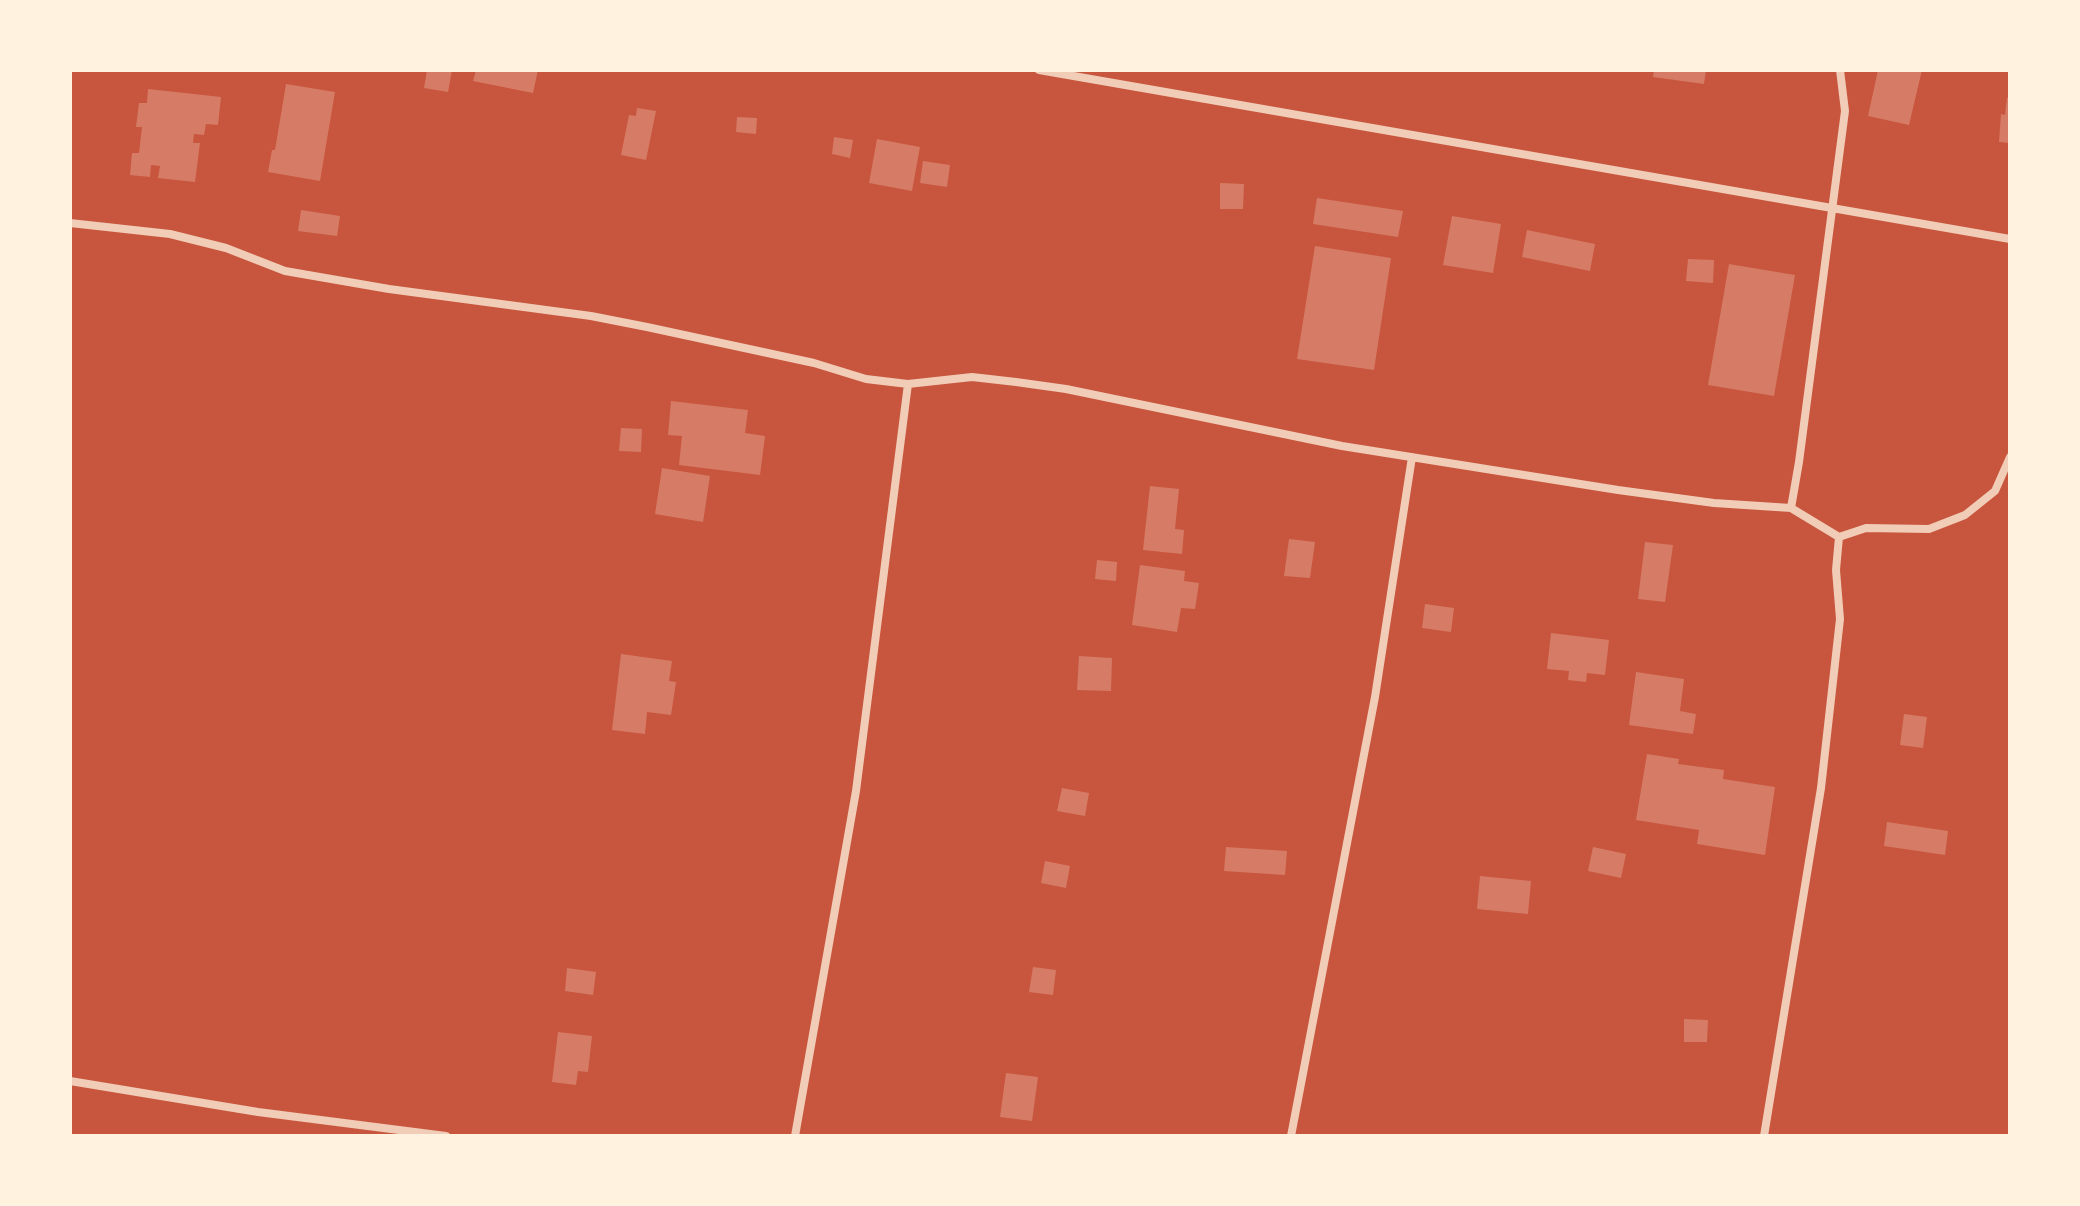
<!DOCTYPE html>
<html>
<head>
<meta charset="utf-8">
<style>
	body { margin:0 }
	#map { position:relative; width:2080px; height:1206px; overflow:hidden; background:#c8553d; font-family:Inter,sans-serif }
	canvas { display:block }
	.frame { position:absolute; inset:0; border:72px solid #fff3e0; pointer-events:none }
</style>
</head>
<body>
<div id="map">
<canvas width="2080" height="1206"></canvas>
<div class="frame"></div>
</div>
<script>
const ctx = document.querySelector('canvas').getContext('2d');
ctx.lineJoin = 'round';
function paint(path, color) {
  ctx.fillStyle = color;
  ctx.fill(path, 'evenodd');
}
function poly(rows) {
  const path = new Path2D();
  for (const r of rows) {
    path.moveTo(r[0], r[1]);
    for (let i = 2; i < r.length; i += 2) path.lineTo(r[i], r[i + 1]);
  }
  return path;
}
function trace(path, color, width, dash) {
  ctx.strokeStyle = color;
  ctx.lineWidth = width;
  ctx.lineCap = dash ? 'butt' : 'round';
  ctx.setLineDash(dash || []);
  ctx.stroke(path);
}
paint(poly([
	[427,70,452,70,448,92,424,88],
	[476,70,538,70,533,93,473,81],
	[1654,70,1706,70,1704,84,1653,77],
	[1878,70,1922,70,1909,125,1868,116],
	[286,84,335,92,320,181,268,172,272,150,275,150],
	[148,89,221,97,218,125,206,124,204,135,194,134,193,143,200,143,195,182,158,178,160,166,151,165,150,177,130,175,132,153,139,153,142,127,136,127,139,103,147,103],
	[2007,98,2010,98,2010,143,1999,142,2001,114,2005,115],
	[637,108,656,111,646,160,621,155,629,115,636,116],
	[737,117,757,118,756,134,736,132],
	[834,137,853,140,850,158,832,154],
	[877,139,920,147,912,191,869,183],
	[923,161,950,165,947,187,920,183],
	[1220,183,1244,184,1243,209,1220,209],
	[1317,198,1403,211,1398,237,1313,224],
	[301,210,340,216,337,236,298,231],
	[1452,216,1501,224,1493,273,1443,265],
	[1527,230,1595,244,1590,271,1522,257],
	[1315,246,1391,258,1374,370,1297,359],
	[1688,259,1714,260,1713,283,1686,281],
	[1729,264,1795,275,1774,396,1708,385],
	[671,401,748,410,745,433,765,436,760,475,679,465,682,436,668,435],
	[621,428,642,429,641,452,619,451],
	[662,468,710,476,703,522,655,514],
	[1150,486,1179,489,1175,529,1184,530,1182,554,1143,550],
	[1289,539,1315,542,1310,578,1284,576],
	[1645,542,1673,545,1665,602,1638,599],
	[1097,560,1117,562,1116,581,1095,579],
	[1140,565,1185,571,1184,581,1199,583,1195,609,1181,608,1177,632,1132,625],
	[1425,604,1454,608,1451,632,1422,628],
	[1551,633,1609,640,1605,675,1587,673,1586,682,1568,680,1569,671,1547,669],
	[621,654,672,661,669,681,676,682,671,715,647,712,645,734,612,730],
	[1079,656,1112,658,1111,691,1077,690],
	[1636,672,1684,679,1680,711,1696,714,1693,734,1629,725],
	[1904,714,1927,717,1923,748,1900,745],
	[1647,754,1679,759,1678,764,1724,770,1723,779,1775,787,1765,855,1697,844,1699,830,1636,820],
	[1062,788,1089,793,1085,816,1057,811],
	[1887,822,1948,831,1945,855,1884,846],
	[1226,847,1287,851,1285,875,1224,871],
	[1593,847,1626,854,1621,878,1588,871],
	[1045,861,1070,866,1066,888,1041,883],
	[1480,876,1531,881,1528,914,1477,909],
	[1033,967,1056,970,1053,995,1029,992],
	[567,968,596,972,593,995,565,991],
	[1684,1019,1708,1020,1707,1042,1684,1042],
	[558,1032,592,1036,588,1072,578,1071,576,1085,552,1082],
	[1006,1073,1038,1077,1032,1121,1000,1117]
]), '#d67c66');
trace(poly([
	[1039,70,2010,239],
	[70,223,170,234,226,248,285,271,389,289,591,316,647,327,814,363,866,379,908,384,972,377,1016,382,1066,389,1342,446,1618,490,1714,503,1791,508,1799,462,1845,111,1840,70],
	[1839,537,1866,528,1929,529,1965,515,1995,491,2010,457],
	[70,1081,258,1112,446,1136],
	[795,1136,856,791,908,384],
	[1291,1136,1375,697,1412,457],
	[1764,1136,1821,788,1840,619,1836,570,1839,537,1791,508]
]), '#f1ccb7', 8);
</script>
</body>
</html>
